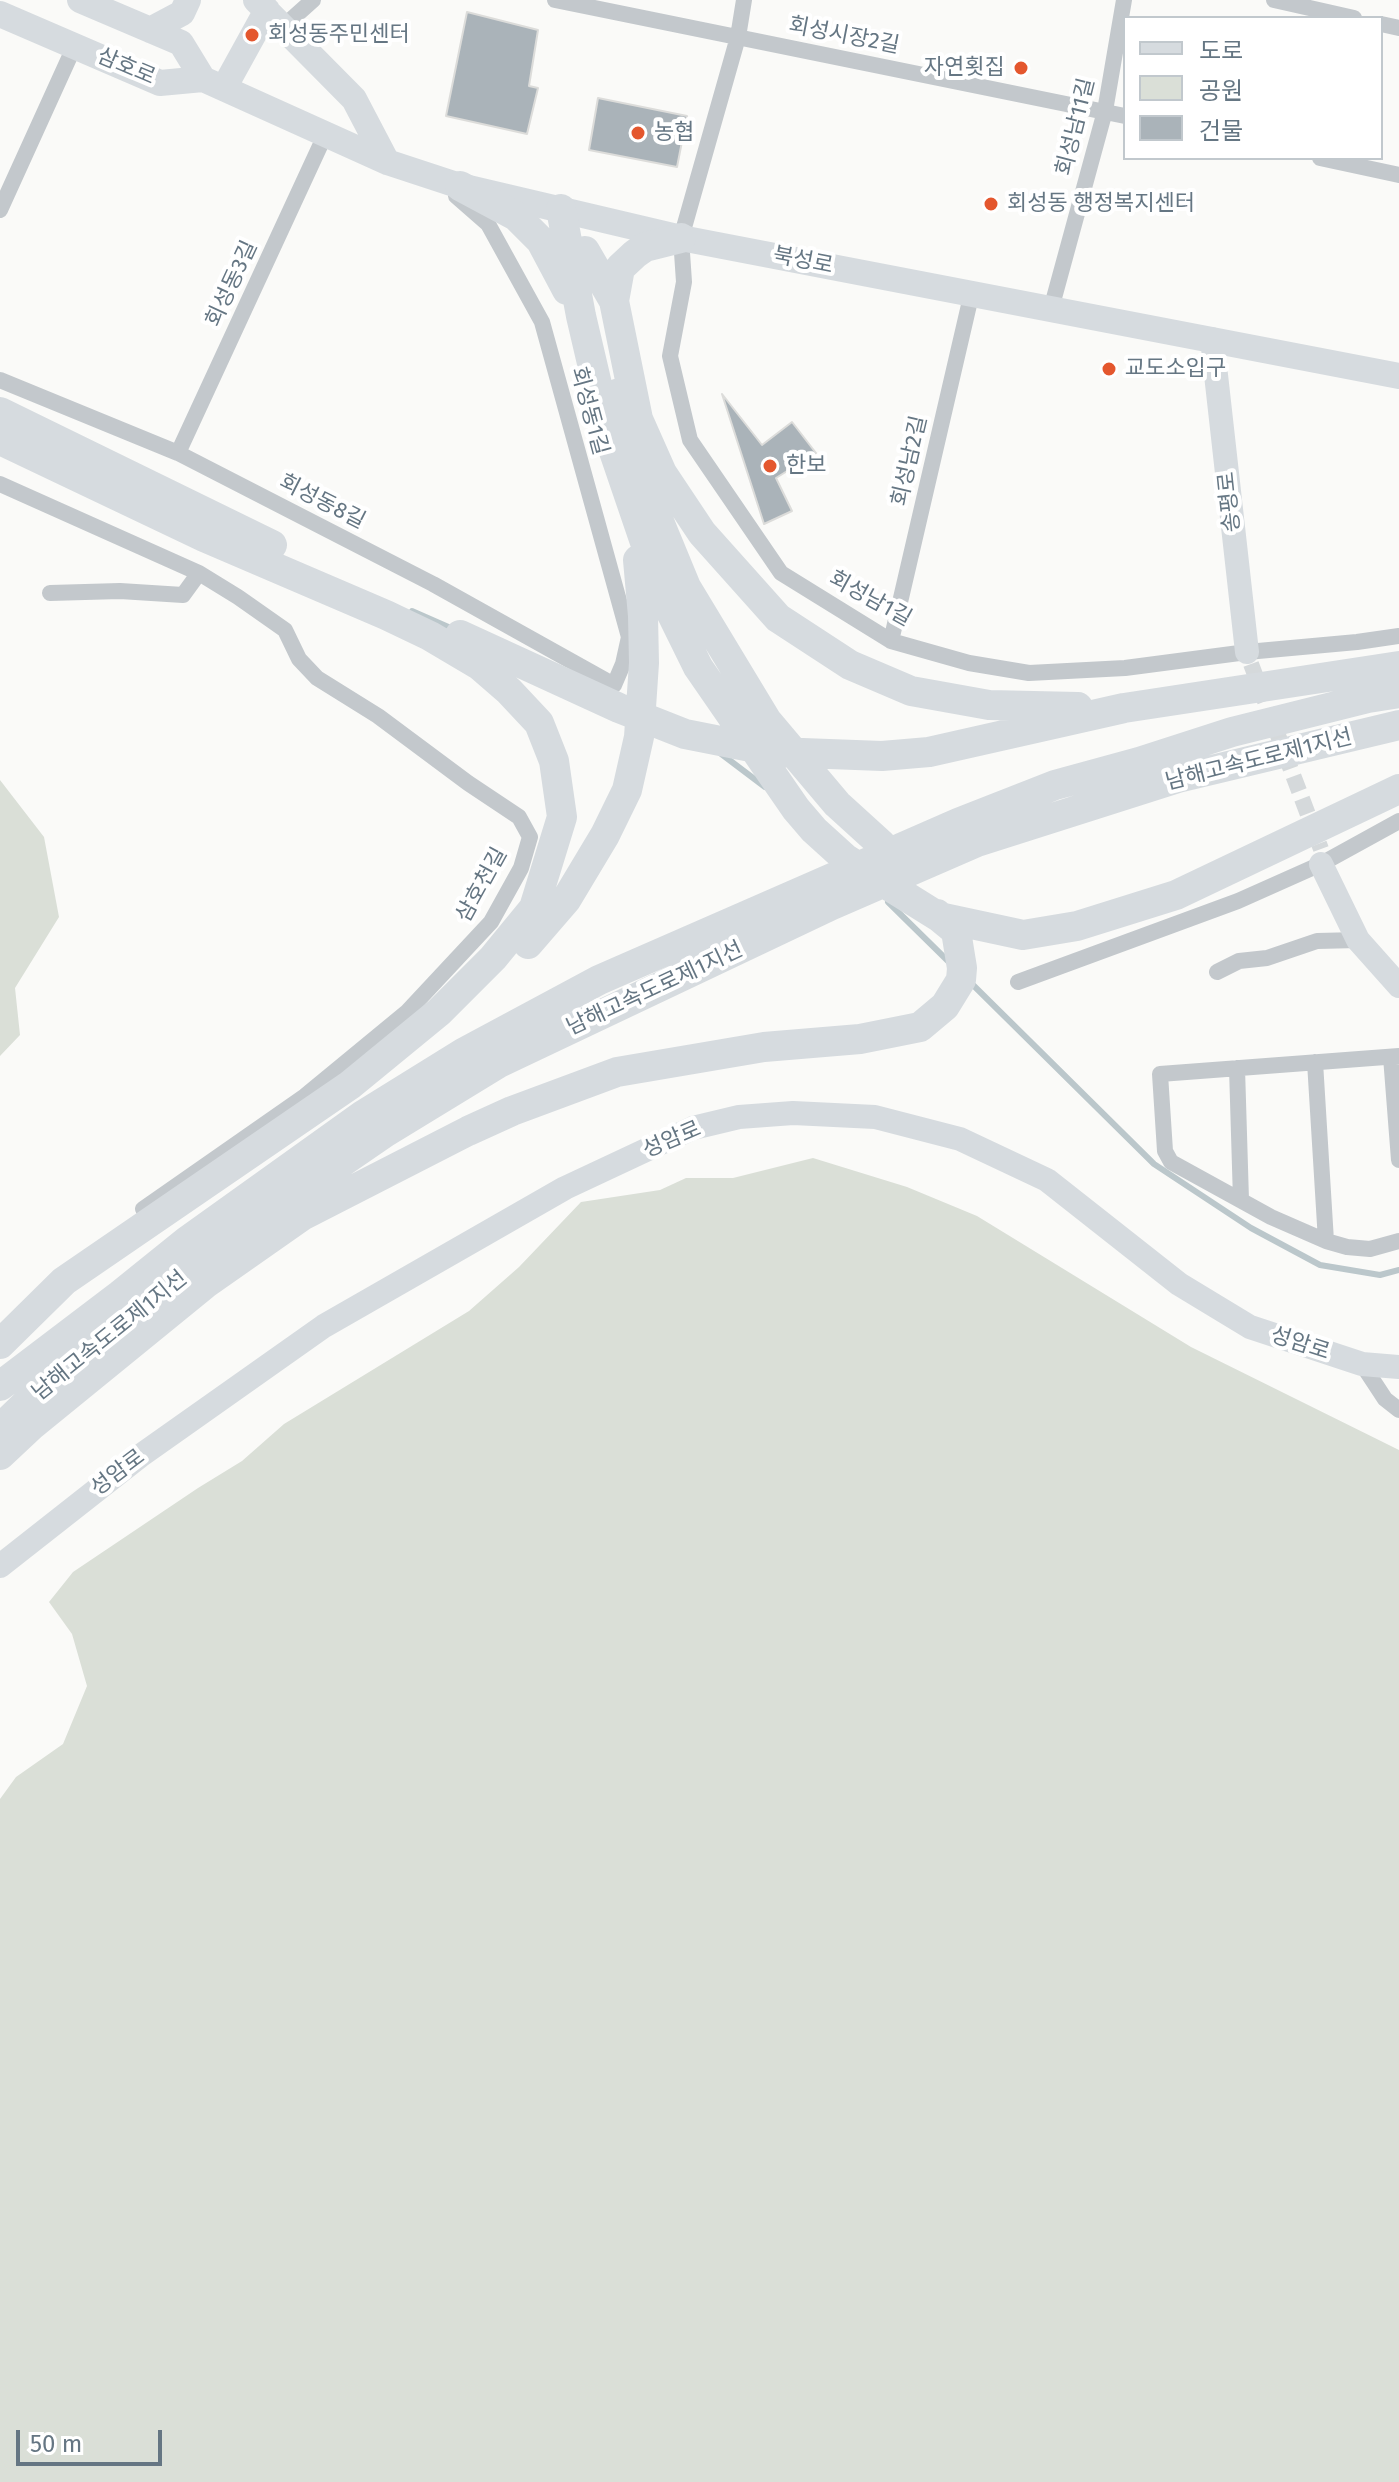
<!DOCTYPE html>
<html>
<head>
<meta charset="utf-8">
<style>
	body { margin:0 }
	#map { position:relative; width:1399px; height:2482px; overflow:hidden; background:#fafaf8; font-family:"Fira Sans","Noto Sans KR",sans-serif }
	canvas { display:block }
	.legend { position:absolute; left:1123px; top:16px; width:260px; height:144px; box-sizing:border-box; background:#fff; border:2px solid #c1c8cd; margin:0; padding:10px 14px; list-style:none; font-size:24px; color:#657683 }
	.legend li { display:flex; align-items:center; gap:16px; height:40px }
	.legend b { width:40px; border:2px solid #c1c8cd }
	.scale { position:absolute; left:16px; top:2430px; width:146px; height:36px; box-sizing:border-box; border:4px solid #657683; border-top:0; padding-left:10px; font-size:24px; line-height:28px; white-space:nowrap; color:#657683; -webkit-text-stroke:6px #fff; paint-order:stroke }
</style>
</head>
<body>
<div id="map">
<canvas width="1399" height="2482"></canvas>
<ul class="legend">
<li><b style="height:10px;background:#d6dbdf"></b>도로</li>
<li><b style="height:22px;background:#dadfd7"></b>공원</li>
<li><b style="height:22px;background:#aab3b9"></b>건물</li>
</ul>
<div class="scale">50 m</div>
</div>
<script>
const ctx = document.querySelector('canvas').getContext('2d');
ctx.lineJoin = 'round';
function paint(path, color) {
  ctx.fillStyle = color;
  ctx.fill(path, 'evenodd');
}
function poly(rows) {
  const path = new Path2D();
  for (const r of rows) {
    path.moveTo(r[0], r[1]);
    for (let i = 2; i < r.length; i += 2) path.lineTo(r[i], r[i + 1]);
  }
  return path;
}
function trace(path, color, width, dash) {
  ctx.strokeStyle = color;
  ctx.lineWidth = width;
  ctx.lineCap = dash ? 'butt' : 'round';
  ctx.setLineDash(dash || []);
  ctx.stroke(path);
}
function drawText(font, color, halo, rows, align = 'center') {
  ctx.font = font + ' "Fira Sans","Noto Sans KR",sans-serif';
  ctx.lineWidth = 8;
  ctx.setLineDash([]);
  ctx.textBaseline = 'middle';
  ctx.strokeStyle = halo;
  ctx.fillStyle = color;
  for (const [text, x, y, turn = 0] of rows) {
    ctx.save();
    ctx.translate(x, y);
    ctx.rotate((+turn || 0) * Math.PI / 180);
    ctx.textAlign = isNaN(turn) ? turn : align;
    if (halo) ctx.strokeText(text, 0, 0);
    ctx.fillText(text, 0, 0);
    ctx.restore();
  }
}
paint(poly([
	[0,780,44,837,59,917,15,988,20,1035,0,1056],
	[813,1158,907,1187,977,1216,1191,1347,1399,1450,1399,2482,0,2482,0,1799,16,1777,63,1744,87,1686,72,1634,49,1602,73,1572,198,1488,242,1461,284,1424,469,1311,519,1267,581,1202,660,1190,686,1178,733,1178]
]), '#dadfd7');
trace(poly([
	[412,611,453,629],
	[720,753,765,787],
	[888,902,951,964],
	[971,983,1154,1164,1251,1228,1320,1265,1380,1275,1399,1270]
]), '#bbc7cb', 6);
const building = poly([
	[467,12,538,30,529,86,538,88,527,134,446,116,467,12],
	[598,98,687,116,677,167,589,150,598,98],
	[722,394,762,445,792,422,816,453,776,478,792,511,764,524,722,394]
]);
paint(building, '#aab3b9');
trace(building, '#dcdcda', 2);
trace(poly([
	[1251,664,1321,849]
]), '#d5d9db', 16, [16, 8]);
trace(poly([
	[555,0,1125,116],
	[744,0,738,37,681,238,684,282,670,356,690,440,781,573,891,641,969,663,1029,673,1125,668,1247,652,1357,642,1399,636],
	[1274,0,1354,18],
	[1381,24,1399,28],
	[284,26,313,0],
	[1320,158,1399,175],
	[0,210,75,45],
	[1051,309,1105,111,1124,0],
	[0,380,178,453,433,584,614,685,623,664,629,637,542,322,488,224,456,196],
	[178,453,326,133],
	[0,484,199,573,238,597,285,630,299,659,317,678,378,716,468,783,519,817,530,837,521,868,491,922,407,1012,305,1096,143,1209],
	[50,593,120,591,183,595,199,573],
	[891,641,972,292],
	[1217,972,1239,961,1267,958,1317,941,1358,940],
	[1018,982,1238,901,1321,864,1399,821],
	[1399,1056,1160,1074,1165,1151,1171,1162,1271,1217,1326,1241,1347,1247,1370,1249,1399,1241],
	[1391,1057,1399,1160],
	[1315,1062,1326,1241],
	[1237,1068,1241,1200],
	[1362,1364,1385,1399,1399,1410]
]), '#c3c8cc', 16);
trace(poly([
	[1212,339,1247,652],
	[1321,864,1358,940,1399,986],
	[0,1566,140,1456,324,1326,565,1188,693,1128,739,1117,793,1113,875,1117,960,1139,1047,1180,1179,1284,1250,1327,1362,1364,1399,1367]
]), '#d6dbdf', 24);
trace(poly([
	[80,0,181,43,203,79],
	[256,0,354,99,387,162],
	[0,14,160,83,203,79],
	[150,30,182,13,188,0],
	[203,79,387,162,460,186,681,238,1399,376],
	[224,88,267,10]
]), '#d6dbdf', 26);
trace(poly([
	[460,186,516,216,541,241,567,290],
	[585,251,614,301,638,419,662,473,702,533,778,618,850,665,911,691,989,705,1078,707],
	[614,301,620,268,635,254,645,247,681,238],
	[619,393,653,507,686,587,767,721,837,804,881,844,900,867],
	[0,412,272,545],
	[0,440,204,537,386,615,430,636,479,665,509,691,539,723,554,761,562,817,534,908,493,958,439,1012,350,1085,64,1281,0,1344],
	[460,635,619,708,685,734,776,752,882,756,929,752,1124,708,1399,666],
	[937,914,939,917,1023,935,1077,926,1176,895,1399,789],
	[528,944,566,900,605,835,627,790,639,737,644,663,643,616,638,560],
	[0,1386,120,1295,187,1241,363,1115,463,1053,599,980,958,823,1055,785,1139,762,1232,732,1368,698,1399,693],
	[7,1422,37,1393,121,1323,239,1233,386,1132,499,1063,832,905,977,842,1178,778,1399,725],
	[0,1455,32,1425,205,1284,302,1216,468,1131,512,1111,617,1072,764,1047,860,1039,920,1027,945,1006,961,980,962,968,956,931,939,917,846,859,814,830,796,809,698,667,664,598,610,440,581,316,561,209]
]), '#d6dbdf', 30);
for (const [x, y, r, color] of [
	[252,35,8,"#e4572e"],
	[1021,68,8,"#e4572e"],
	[638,133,8,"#e4572e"],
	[991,204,8,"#e4572e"],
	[1109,369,8,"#e4572e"],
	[770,466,8,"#e4572e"]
]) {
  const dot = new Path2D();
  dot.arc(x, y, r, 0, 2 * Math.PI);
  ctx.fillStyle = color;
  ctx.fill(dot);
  trace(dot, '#fff', 3);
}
drawText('22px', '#657683', '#fff', [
	["회성동주민센터",268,35],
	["자연횟집",1005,68,"right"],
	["농협",654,133],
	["회성동 행정복지센터",1007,204],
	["교도소입구",1125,369],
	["한보",786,466]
], 'left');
drawText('22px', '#657683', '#fff', [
	["회성시장2길",844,36,11],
	["삼호로",126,67,23],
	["회성남11길",1076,127,-76],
	["북성로",803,261,11],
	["회성동3길",232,284,-65],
	["회성동1길",589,411,75],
	["회성남2길",910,461,-77],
	["회성동8길",322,502,27],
	["송평로",1230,502,-96],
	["회성남1길",870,599,29],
	["남해고속도로제1지선",1259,760,-14],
	["삼호천길",482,885,-61],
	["남해고속도로제1지선",655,989,-25],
	["성암로",672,1140,-23],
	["남해고속도로제1지선",110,1336,-39],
	["성암로",1300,1344,18],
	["성암로",118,1473,-37]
]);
</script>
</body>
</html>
